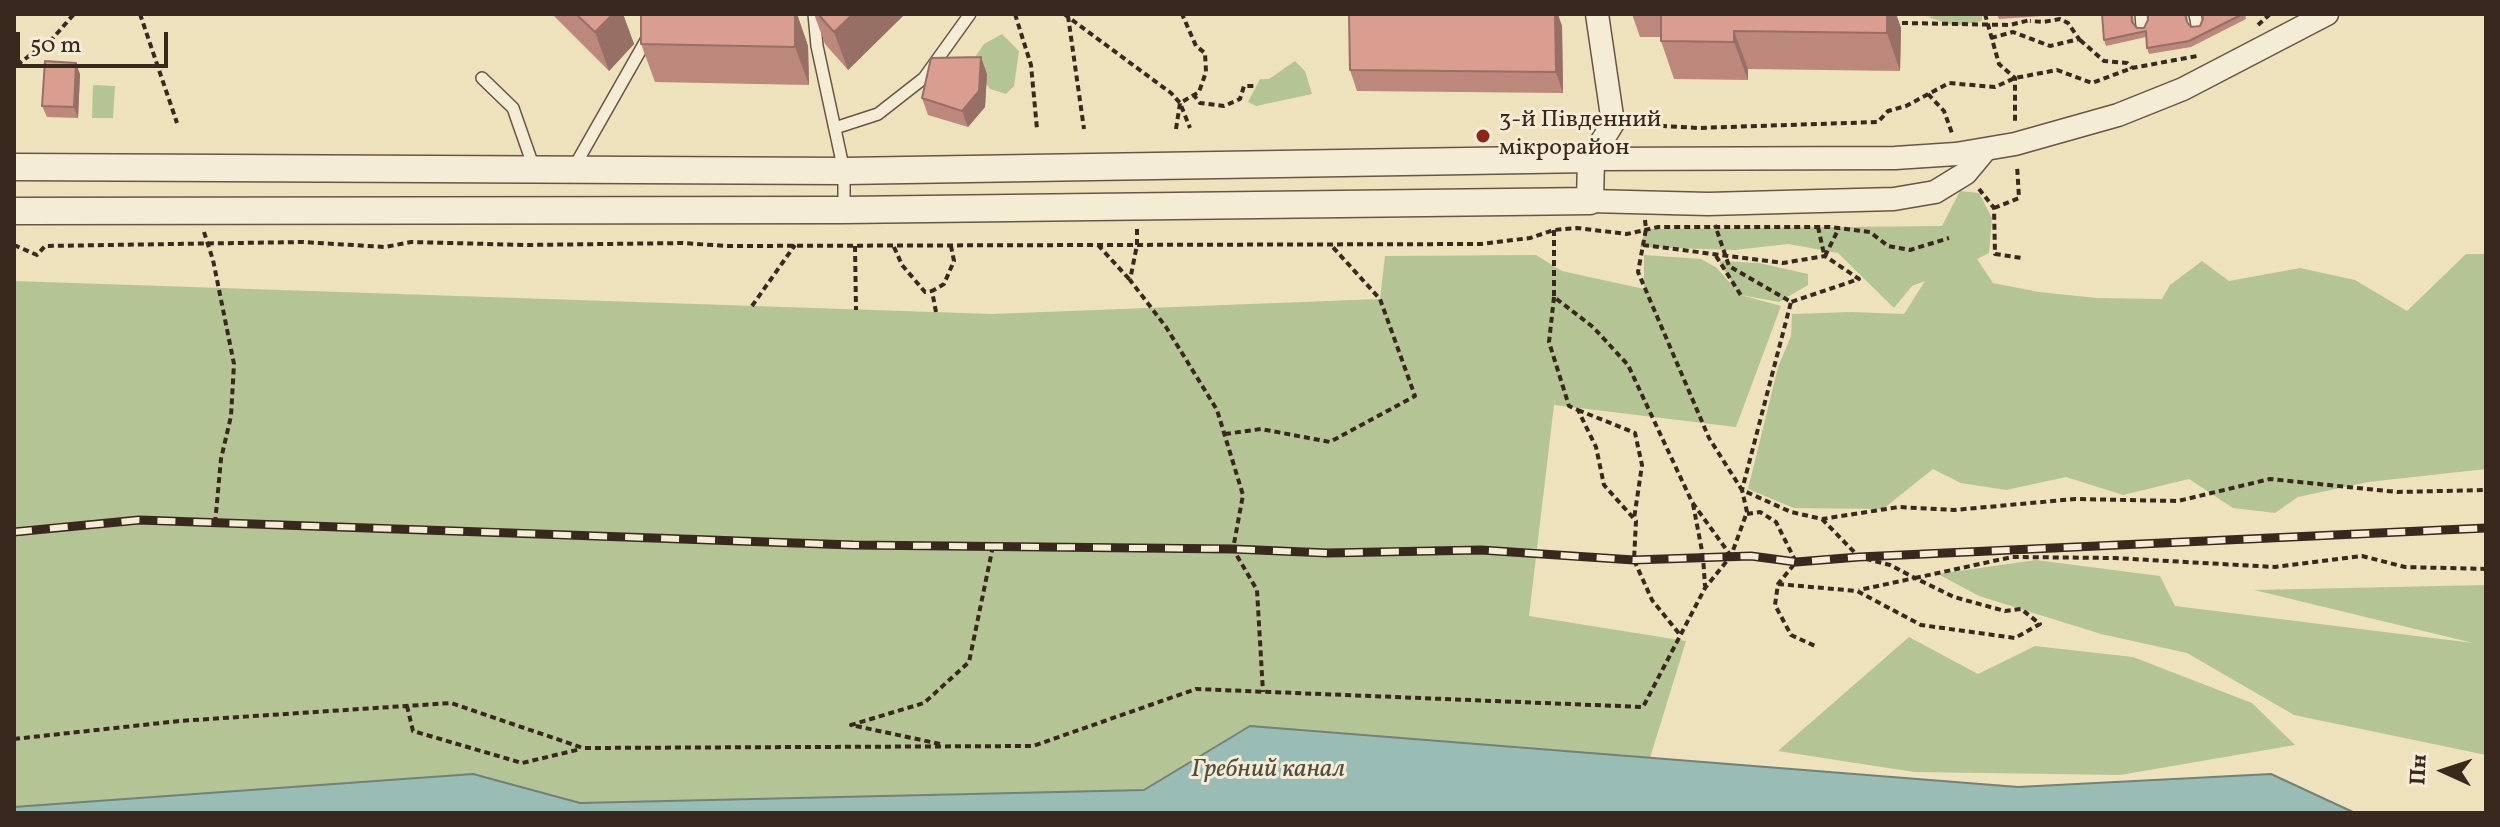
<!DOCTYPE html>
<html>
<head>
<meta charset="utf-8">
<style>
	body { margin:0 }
	#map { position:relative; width:2500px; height:827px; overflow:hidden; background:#eee2bd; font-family:Vollkorn,serif }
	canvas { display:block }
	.frame { position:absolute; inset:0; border:16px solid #39281d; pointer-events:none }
	.north { position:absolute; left:2404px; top:731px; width:80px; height:80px; -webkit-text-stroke:6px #f4ecd4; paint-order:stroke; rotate:273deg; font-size:22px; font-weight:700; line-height:32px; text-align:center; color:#39281d }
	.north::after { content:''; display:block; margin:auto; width:28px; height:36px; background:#39281d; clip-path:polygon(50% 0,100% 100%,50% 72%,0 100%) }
	.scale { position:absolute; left:16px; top:32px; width:152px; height:36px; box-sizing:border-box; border:4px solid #39281d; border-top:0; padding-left:10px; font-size:24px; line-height:28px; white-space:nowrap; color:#39281d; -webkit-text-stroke:6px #f4ecd4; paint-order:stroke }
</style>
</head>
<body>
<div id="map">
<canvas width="2500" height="827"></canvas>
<div class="frame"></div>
<div class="north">Пн</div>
<div class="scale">50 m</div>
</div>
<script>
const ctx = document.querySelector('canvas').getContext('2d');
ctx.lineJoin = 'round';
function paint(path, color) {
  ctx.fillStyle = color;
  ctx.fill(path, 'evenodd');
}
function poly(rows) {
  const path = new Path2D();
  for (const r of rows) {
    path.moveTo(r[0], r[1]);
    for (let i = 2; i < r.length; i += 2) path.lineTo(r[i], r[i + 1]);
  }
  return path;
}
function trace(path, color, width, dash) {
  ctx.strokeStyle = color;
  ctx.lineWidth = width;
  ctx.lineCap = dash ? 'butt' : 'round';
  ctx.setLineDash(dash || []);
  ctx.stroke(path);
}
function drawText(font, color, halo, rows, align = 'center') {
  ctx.font = font + ' Vollkorn,serif';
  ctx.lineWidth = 6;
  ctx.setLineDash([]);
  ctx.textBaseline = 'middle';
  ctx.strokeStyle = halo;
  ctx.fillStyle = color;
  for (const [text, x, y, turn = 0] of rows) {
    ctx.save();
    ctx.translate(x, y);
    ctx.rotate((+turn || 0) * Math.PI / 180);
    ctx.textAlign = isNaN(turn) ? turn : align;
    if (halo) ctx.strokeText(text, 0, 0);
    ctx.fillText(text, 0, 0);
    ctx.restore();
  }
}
paint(poly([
	[1944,14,1982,14,1982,21,1955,26,1928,17],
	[1002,34,1019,51,1014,86,1006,94,990,89,971,63,984,44],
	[1295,61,1305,71,1312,94,1256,106,1248,102,1260,79,1269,79],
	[93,85,115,86,113,118,92,118],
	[1960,191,1979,193,1992,218,1989,253,1977,259,1993,283,2039,292,2097,298,2162,299,2170,285,2202,261,2229,281,2300,268,2355,280,2407,311,2466,254,2486,254,2486,469,2368,482,2298,497,2275,513,2233,508,2189,479,2123,495,2066,477,2006,490,1961,483,1933,469,1883,509,1794,508,1748,489,1778,367,1791,336,1792,314,1851,312,1904,314,1925,281,1912,286,1894,308,1838,253,1788,244,1735,250,1640,247,1646,229,1942,226],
	[1536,255,1562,271,1644,289,1644,255,1701,259,1717,268,1737,291,1719,261,1759,263,1808,274,1808,285,1779,302,1741,295,1781,306,1736,427,1554,405,1529,616,1686,641,1650,758,1250,726,1145,790,580,803,473,774,14,807,14,281,992,314,1380,299,1385,256],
	[2036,560,2160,576,2175,606,2473,643,2254,590,2486,585,2486,755,2294,715,2187,653,2101,634,1979,596,1938,574],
	[1909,637,1978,674,2035,646,2133,657,2252,703,2295,745,2120,775,1914,772,1778,751]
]), '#b5c494');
const water = poly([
	[1250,726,2018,787,2271,774,2355,813,14,813,14,807,473,774,580,803,1144,790,1250,726]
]);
paint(water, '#99bdb5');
trace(water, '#738178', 2);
const service = poly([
	[814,14,817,46,844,171,844,210],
	[2141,14,2142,26],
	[2195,14,2197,25],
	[482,78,513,108,534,168],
	[835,128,878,114,924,78,970,14],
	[573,169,661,14]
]);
const minor = poly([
	[1591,159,1895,158,1956,154,2015,144,2118,115,2183,89,2327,14],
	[1591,159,1613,123,1597,14],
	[1590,201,1708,204,1894,199,1935,192,1966,173,1986,149]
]);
const tertiary = poly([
	[14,167,844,171,1591,159,1590,201,844,210,14,211]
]);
trace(service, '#665645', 14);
trace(minor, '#665645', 25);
trace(tertiary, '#665645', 29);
trace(poly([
	[140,14,177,123],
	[1015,14,1031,65,1037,129],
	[1064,14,1171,93,1180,103,1190,128],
	[1985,14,1999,64,2015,78,2015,122],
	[1068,16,1084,129],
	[1902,23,2010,25,2030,20],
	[2258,25,2270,14],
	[1991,38,2013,32,2050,46,2079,39,2068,23,2060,19,2043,22,2030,21],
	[2080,40,2104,61,2127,63,2132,68],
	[17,65,53,38,74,14],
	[1193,94,1200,103,1224,106,1240,99,1244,86,1256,86],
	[1928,94,1944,111,1953,136],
	[1631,124,1698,128,1878,122,1888,111,1906,106,1949,83,1995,87,2015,78,2057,70,2092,83,2132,68,2197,56],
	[1176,129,1180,103,1199,92,1206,72,1205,53,1196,46,1182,14],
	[1979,189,1994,208,1995,254,2022,258],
	[1994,208,2019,198,2017,165],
	[1645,220,1646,229,1638,272,1709,438,1742,490,1791,512,1822,519,1899,507,1954,510,2075,499,2178,501,2270,479,2397,492,2486,490],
	[1818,227,1824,254],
	[1137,229,1137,245,1130,280,1166,327,1217,410,1243,495,1233,549,1257,590,1263,692],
	[1554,230,1554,297,1593,327,1628,365,1692,502,1731,556],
	[204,232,213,260,234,364,231,416,221,459,215,524],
	[14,245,37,255,45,246,302,242,385,247,411,242,527,245,683,243,727,246,1481,244,1530,238,1554,230,1577,228,1627,234,1658,227,1830,227,1870,232,1888,246,1910,250,1949,238],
	[1098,245,1130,280],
	[1643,245,1783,263,1825,256,1859,279,1791,302],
	[855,246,856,310],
	[894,247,902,265,925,292,932,291],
	[1716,256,1742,297],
	[1825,256,1839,228],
	[1554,297,1549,342,1569,406,1578,410,1596,447,1604,485,1636,521,1634,560,1652,600,1681,636],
	[752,306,795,245],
	[936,312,932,291,944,284,950,270,954,261,951,246],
	[1578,410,1635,433,1642,465,1634,519],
	[1225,434,1261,429,1330,442,1415,396,1380,299,1330,244],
	[1693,504,1703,556,1705,586],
	[1747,514,1760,512,1776,522,1796,562,1778,584,1775,605,1791,635,1815,646],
	[1822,519,1859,557,1890,565,1915,578,1859,590],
	[1915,578,2012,557,2114,558,2275,567,2362,556,2405,567,2486,569],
	[1778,584,1857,591,1921,625,2015,638,2040,624,2021,609,2005,611,1954,597,1915,578],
	[407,706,413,731,522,763,581,749],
	[14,739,179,721,451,703,583,748,1033,746,1196,689,1643,707,1705,588,1731,556,1747,512,1742,490,1791,302,1729,266,1715,225],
	[940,744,851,725,924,703,969,662,993,546]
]), '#39281d', 4, [6, 4]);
trace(service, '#f4ecd4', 11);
trace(minor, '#f4ecd4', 22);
trace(tertiary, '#f4ecd4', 26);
const rail = poly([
	[14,532,139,520,853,545,1233,549,1328,553,1481,550,1634,560,1751,556,1796,562,1859,557,2486,528]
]);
trace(rail, '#39281d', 9);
trace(rail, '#f4ecd4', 6, [18]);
paint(poly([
	[552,14,623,14,634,44,609,71],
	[641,14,797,14,808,46,809,85,655,82,641,44],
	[814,14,905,14,848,70,825,44],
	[1632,14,1896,14,1901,28,1900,71,1748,69,1748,80,1674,79,1661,41,1661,37,1640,37],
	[1997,14,2042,14,2042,16,1999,19],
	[2102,14,2133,14,2134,24,2137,28,2144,28,2187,14,2188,23,2191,27,2200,26,2203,19,2202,14,2245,14,2246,19,2191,47,2149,54,2147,48,2146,37,2106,46,2104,40],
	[1562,26,1563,93,1357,91,1350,70],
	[80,74,78,118,47,117,42,106],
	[987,74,985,107,968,127,928,115,922,98]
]), '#bb887b');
paint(poly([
	[613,14,623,14,634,44,609,71,595,32],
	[795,14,797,14,808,46,809,85,795,47],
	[853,14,905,14,848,70,834,32],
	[1555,14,1558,14,1562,26,1563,93,1556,72],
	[1887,14,1896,14,1901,28,1900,71,1887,33],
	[1734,31,1748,69,1748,80,1734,42],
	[981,57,987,74,985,107,968,127,962,111],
	[76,63,80,74,78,118,74,107]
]), '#986f64');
const building = poly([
	[576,14,613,14,595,32,576,14],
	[641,14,795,14,795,47,641,44,641,14],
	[818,14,853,14,834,32,818,14],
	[1349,14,1555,14,1556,72,1350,70,1349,14],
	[1661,14,1887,14,1887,33,1734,31,1734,42,1661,41,1661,14],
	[2102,14,2131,14,2132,22,2137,28,2144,28,2148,20,2148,14,2185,14,2187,22,2191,27,2200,26,2203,19,2202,14,2243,14,2189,41,2147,48,2146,31,2104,40,2102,14],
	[981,57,979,91,962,111,922,98,931,58,981,57],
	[45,61,76,63,74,107,42,106,45,61]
]);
paint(building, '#d99e8f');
trace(building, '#986f64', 2);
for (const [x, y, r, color] of [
	[1483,136,8,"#8f2418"]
]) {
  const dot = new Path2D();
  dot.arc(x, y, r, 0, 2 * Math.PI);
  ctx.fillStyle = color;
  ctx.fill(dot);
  trace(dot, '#f4ecd4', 3);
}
drawText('24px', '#39281d', '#f4ecd4', [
	["3-й Південний",1499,122],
	["мікрорайон",1499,150]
], 'left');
drawText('italic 26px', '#514d43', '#f4ecd4', [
	["Гребний канал",1268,771]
]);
</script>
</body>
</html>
